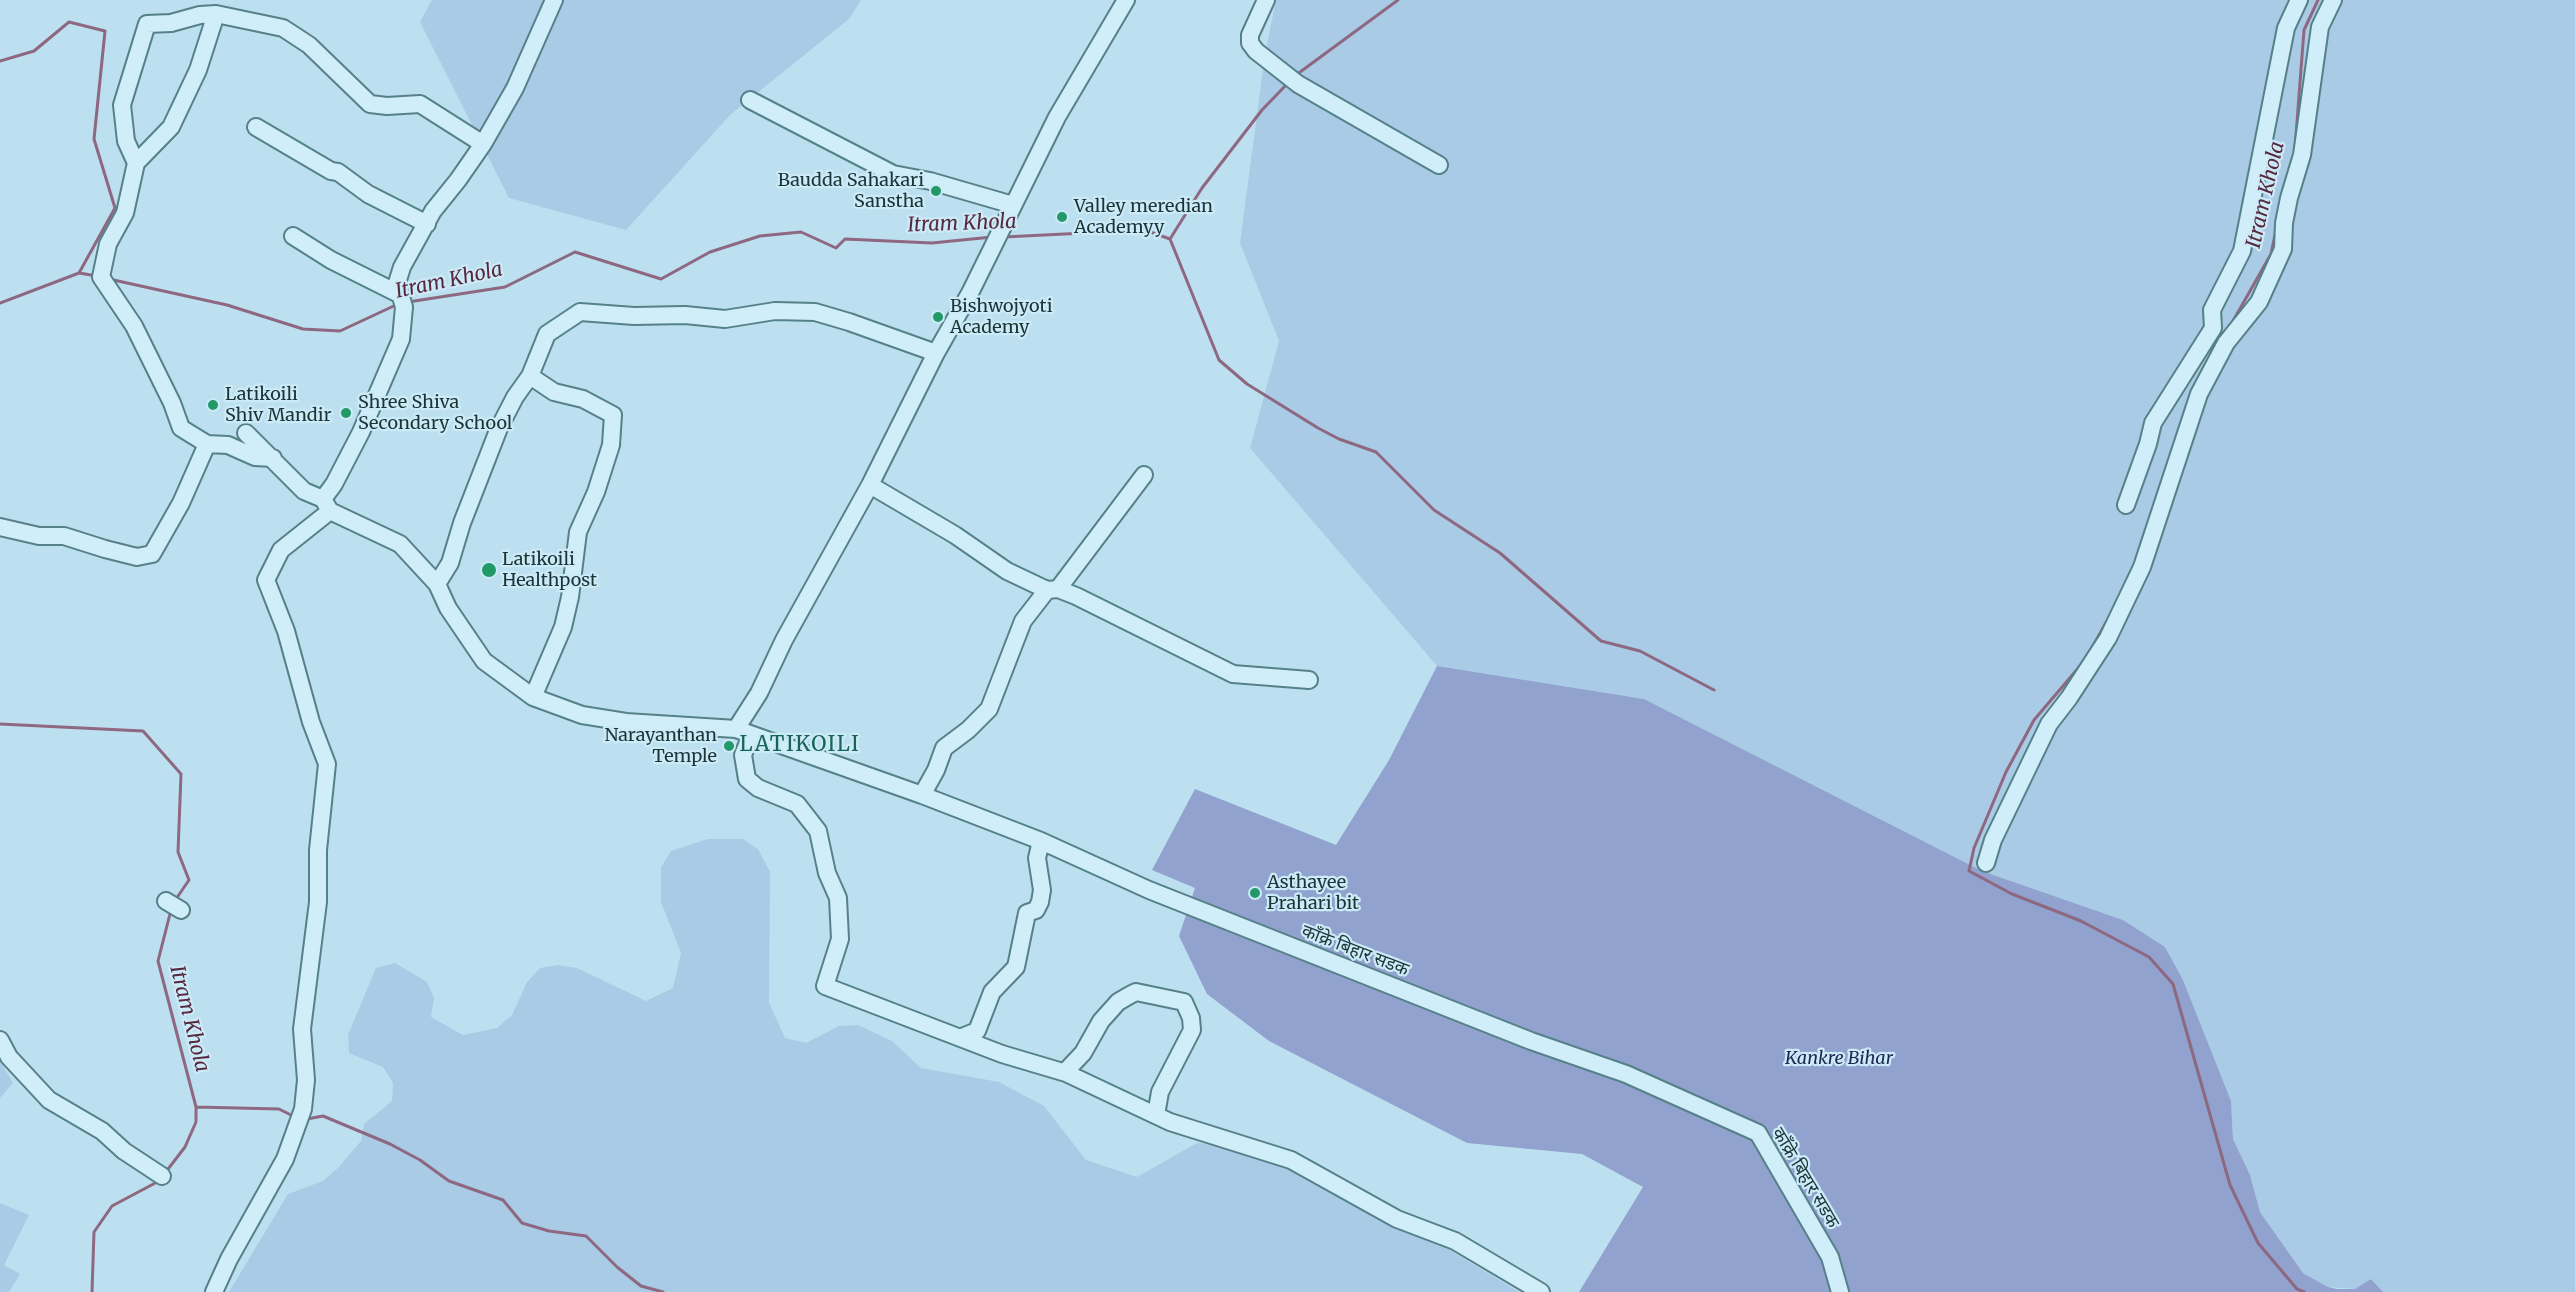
<!DOCTYPE html>
<html>
<head>
<meta charset="utf-8">
<style>
	body { margin:0 }
	canvas { display:block; background:#bce0ef }
</style>
</head>
<body>
<canvas width="2575" height="1292"></canvas>
<script>
const ctx = document.querySelector('canvas').getContext('2d');
ctx.lineJoin = 'round';
function paint(path, color) {
  ctx.fillStyle = color;
  ctx.fill(path, 'evenodd');
}
function poly(rows) {
  const path = new Path2D();
  for (const r of rows) {
    path.moveTo(r[0], r[1]);
    for (let i = 2; i < r.length; i += 2) path.lineTo(r[i], r[i + 1]);
  }
  return path;
}
function trace(path, color, width, dash) {
  ctx.strokeStyle = color;
  ctx.lineWidth = width;
  ctx.lineCap = dash ? 'butt' : 'round';
  ctx.setLineDash(dash || []);
  ctx.stroke(path);
}
function drawText(font, color, halo, rows, align = 'center') {
  ctx.font = font + ' Merriweather,"Noto Sans Devanagari",serif';
  ctx.lineWidth = 4.5;
  ctx.setLineDash([]);
  ctx.textBaseline = 'middle';
  ctx.strokeStyle = halo;
  ctx.fillStyle = color;
  for (const [text, x, y, turn = 0] of rows) {
    ctx.save();
    ctx.translate(x, y);
    ctx.rotate((+turn || 0) * Math.PI / 180);
    ctx.textAlign = isNaN(turn) ? turn : align;
    if (halo) ctx.strokeText(text, 0, 0);
    ctx.fillText(text, 0, 0);
    ctx.restore();
  }
}
paint(poly([
	[432,0,861,0,849,19,731,114,626,230,509,198,420,22],
	[1276,0,2575,0,2575,1292,2383,1292,2371,1279,2356,1289,2328,1287,2303,1273,2260,1212,2250,1175,2233,1139,2231,1101,2183,980,2165,947,2123,920,1982,871,1644,699,1437,666,1250,448,1279,341,1240,243,1265,54],
	[708,839,743,839,758,849,770,872,769,1003,785,1038,806,1043,839,1026,858,1025,892,1041,921,1068,999,1082,1044,1106,1086,1160,1137,1177,1197,1143,1242,1146,1420,1232,1519,1292,229,1292,288,1194,323,1181,338,1168,361,1141,364,1124,392,1101,393,1083,383,1067,349,1053,348,1035,376,968,395,963,427,982,434,998,431,1017,463,1035,497,1028,512,1015,527,982,540,968,558,965,577,968,646,1001,673,988,681,953,661,902,661,867,671,851],
	[0,1061,13,1083,0,1098],
	[0,1203,29,1215,4,1265,20,1274,9,1292,0,1292]
]), '#aacbe5');
paint(poly([
	[1437,666,1644,699,1982,871,2123,920,2165,947,2183,980,2231,1101,2233,1139,2250,1175,2260,1212,2303,1273,2328,1287,2337,1289,2355,1289,2371,1279,2383,1292,1579,1292,1643,1187,1582,1154,1467,1143,1269,1041,1207,994,1179,936,1195,888,1152,870,1195,789,1336,845,1389,760]
]), '#90a2cd');
trace(poly([
	[0,61,34,51,69,22,105,31,94,139,115,208,79,273],
	[1296,75,1398,0],
	[2295,148,2304,30,2318,0],
	[1004,237,1145,230,1170,239,1202,188,1262,110,1287,84],
	[1170,239,1219,360,1247,384,1318,428,1339,439,1376,452,1434,510,1500,553,1601,641,1640,651,1714,690],
	[109,279,227,305,303,329,340,331,398,304],
	[408,302,505,287,575,252,661,279,710,252,760,236,801,232,836,248,845,239,932,243,992,237],
	[0,303,79,273,97,276],
	[2233,321,2271,254,2276,230],
	[2089,653,2108,619],
	[2080,666,2034,720,2006,772,1974,848,1969,871,2012,894,2081,921,2149,957,2173,984,2230,1185,2258,1243,2297,1289,2304,1292],
	[0,724,143,731,181,774,178,852,189,880,176,899],
	[196,1107,279,1109,295,1117],
	[307,1119,323,1116,390,1144,420,1160,449,1181,503,1200,522,1223,549,1231,586,1236,617,1267,641,1286,663,1292],
	[165,1173,185,1147,196,1122,196,1107,158,961,171,910],
	[92,1292,94,1232,112,1206,159,1181]
]), '#8e6881', 3);
const minor = poly([
	[1266,0,1250,35,1250,43,1256,51,1298,84,1439,165],
	[750,100,893,174,930,181,1013,205],
	[256,127,331,171,338,172,368,194,427,224],
	[136,163,171,127,198,70,216,14],
	[293,236,331,260,401,295],
	[530,376,554,392,583,399,613,415,611,445,596,492,578,532,570,597,563,627,533,697],
	[246,433,304,491,323,499,330,511,400,544,437,584,448,608,484,661,533,697,582,715,626,722,736,729,922,795,1041,841,1149,890,1531,1041,1626,1074,1758,1133,1830,1257,1840,1292],
	[273,458,255,457,228,445,207,444,181,428,172,403,134,326,101,277,108,244,125,213,136,163,126,141,122,105,147,24,171,23,200,15,216,14,283,28,309,45,370,104,387,106,420,104,483,144],
	[870,485,955,535,1007,571,1047,590,1058,589,1076,596,1233,674,1309,680],
	[323,499,334,484,361,432,401,339,404,307,397,283,402,267,433,211,458,180,483,144,515,88,554,0],
	[2126,505,2148,444,2153,423,2213,328,2212,310,2242,251,2286,28,2299,0],
	[0,527,39,536,64,536,105,549,137,557,152,554,181,503,207,444],
	[437,584,450,563,462,523,499,428,515,397,530,376,547,334,580,312,634,316,685,315,725,319,775,311,815,312,849,322,936,353],
	[1058,589,1144,475],
	[736,729,759,693,784,640,870,485,936,353,970,293,1057,117,1126,0],
	[751,735,743,755,747,779,758,788,797,804,818,831,827,873,838,898,840,939,825,986,1002,1054,1066,1073,1170,1122,1291,1160,1397,1219,1455,1241,1541,1292],
	[922,795,936,770,944,748,968,730,989,709,1023,621,1047,590],
	[1986,863,1993,840,2049,724,2069,698,2108,638,2142,567,2199,394,2226,343,2259,302,2283,249,2284,223,2289,198,2302,155,2320,27,2333,0],
	[166,901,181,910],
	[962,1037,977,1031,992,992,1016,967,1027,913,1036,910,1040,902,1042,890,1037,858,1041,841],
	[0,1040,9,1057,49,1100,102,1131,124,1151,162,1176],
	[1065,1072,1083,1053,1101,1021,1118,1002,1130,995,1136,992,1184,1002,1191,1018,1192,1030,1160,1092,1156,1115],
	[214,1292,229,1259,285,1159,303,1109,306,1080,302,1029,318,902,318,850,327,764,311,722,286,631,266,580,281,550,330,511]
]);
trace(minor, '#558188', 20);
trace(minor, '#d0eefa', 16);
for (const [x, y, r, color] of [
	[936,191,6,"#239968"],
	[1062,217,6,"#239968"],
	[938,317,6,"#239968"],
	[213,405,6,"#239968"],
	[346,413,6,"#239968"],
	[489,570,8,"#239968"],
	[729,746,6,"#239968"],
	[1255,893,6,"#239968"]
]) {
  const dot = new Path2D();
  dot.arc(x, y, r, 0, 2 * Math.PI);
  ctx.fillStyle = color;
  ctx.fill(dot);
  trace(dot, '#cceaf7', 2);
}
drawText('18px', '#1b3436', '#cceaf7', [
	["Baudda Sahakari",924,181,"right"],
	["Sanstha",924,202,"right"],
	["Valley meredian",1074,207],
	["Academyy",1074,228],
	["Bishwojyoti",950,307],
	["Academy",950,328],
	["Latikoili",225,395],
	["Shiv Mandir",225,416],
	["Shree Shiva",358,403],
	["Secondary School",358,424],
	["Latikoili",502,560],
	["Healthpost",502,581],
	["Narayanthan",717,736,"right"],
	["Temple",717,757,"right"],
	["Asthayee",1267,883],
	["Prahari bit",1267,904]
], 'left');
drawText('18px', '#1b3436', '#cceaf7', [
	["काँक्रे बिहार सडक",1355,951,21],
	["काँक्रे बिहार सडक",1805,1178,59]
]);
drawText('italic 18px', '#202853', '#cceaf7', [
	["Kankre Bihar",1839,1059]
]);
drawText('italic 20px', '#57293e', '#cceaf7', [
	["Itram Khola",2266,195,-77],
	["Itram Khola",962,224,-2],
	["Itram Khola",449,281,-12],
	["Itram Khola",189,1019,76]
]);
ctx.letterSpacing = '1.5px';
drawText('21px', '#186456', '#cceaf7', [
	["LATIKOILI",800,745]
]);
ctx.letterSpacing = '0px';
</script>
</body>
</html>
